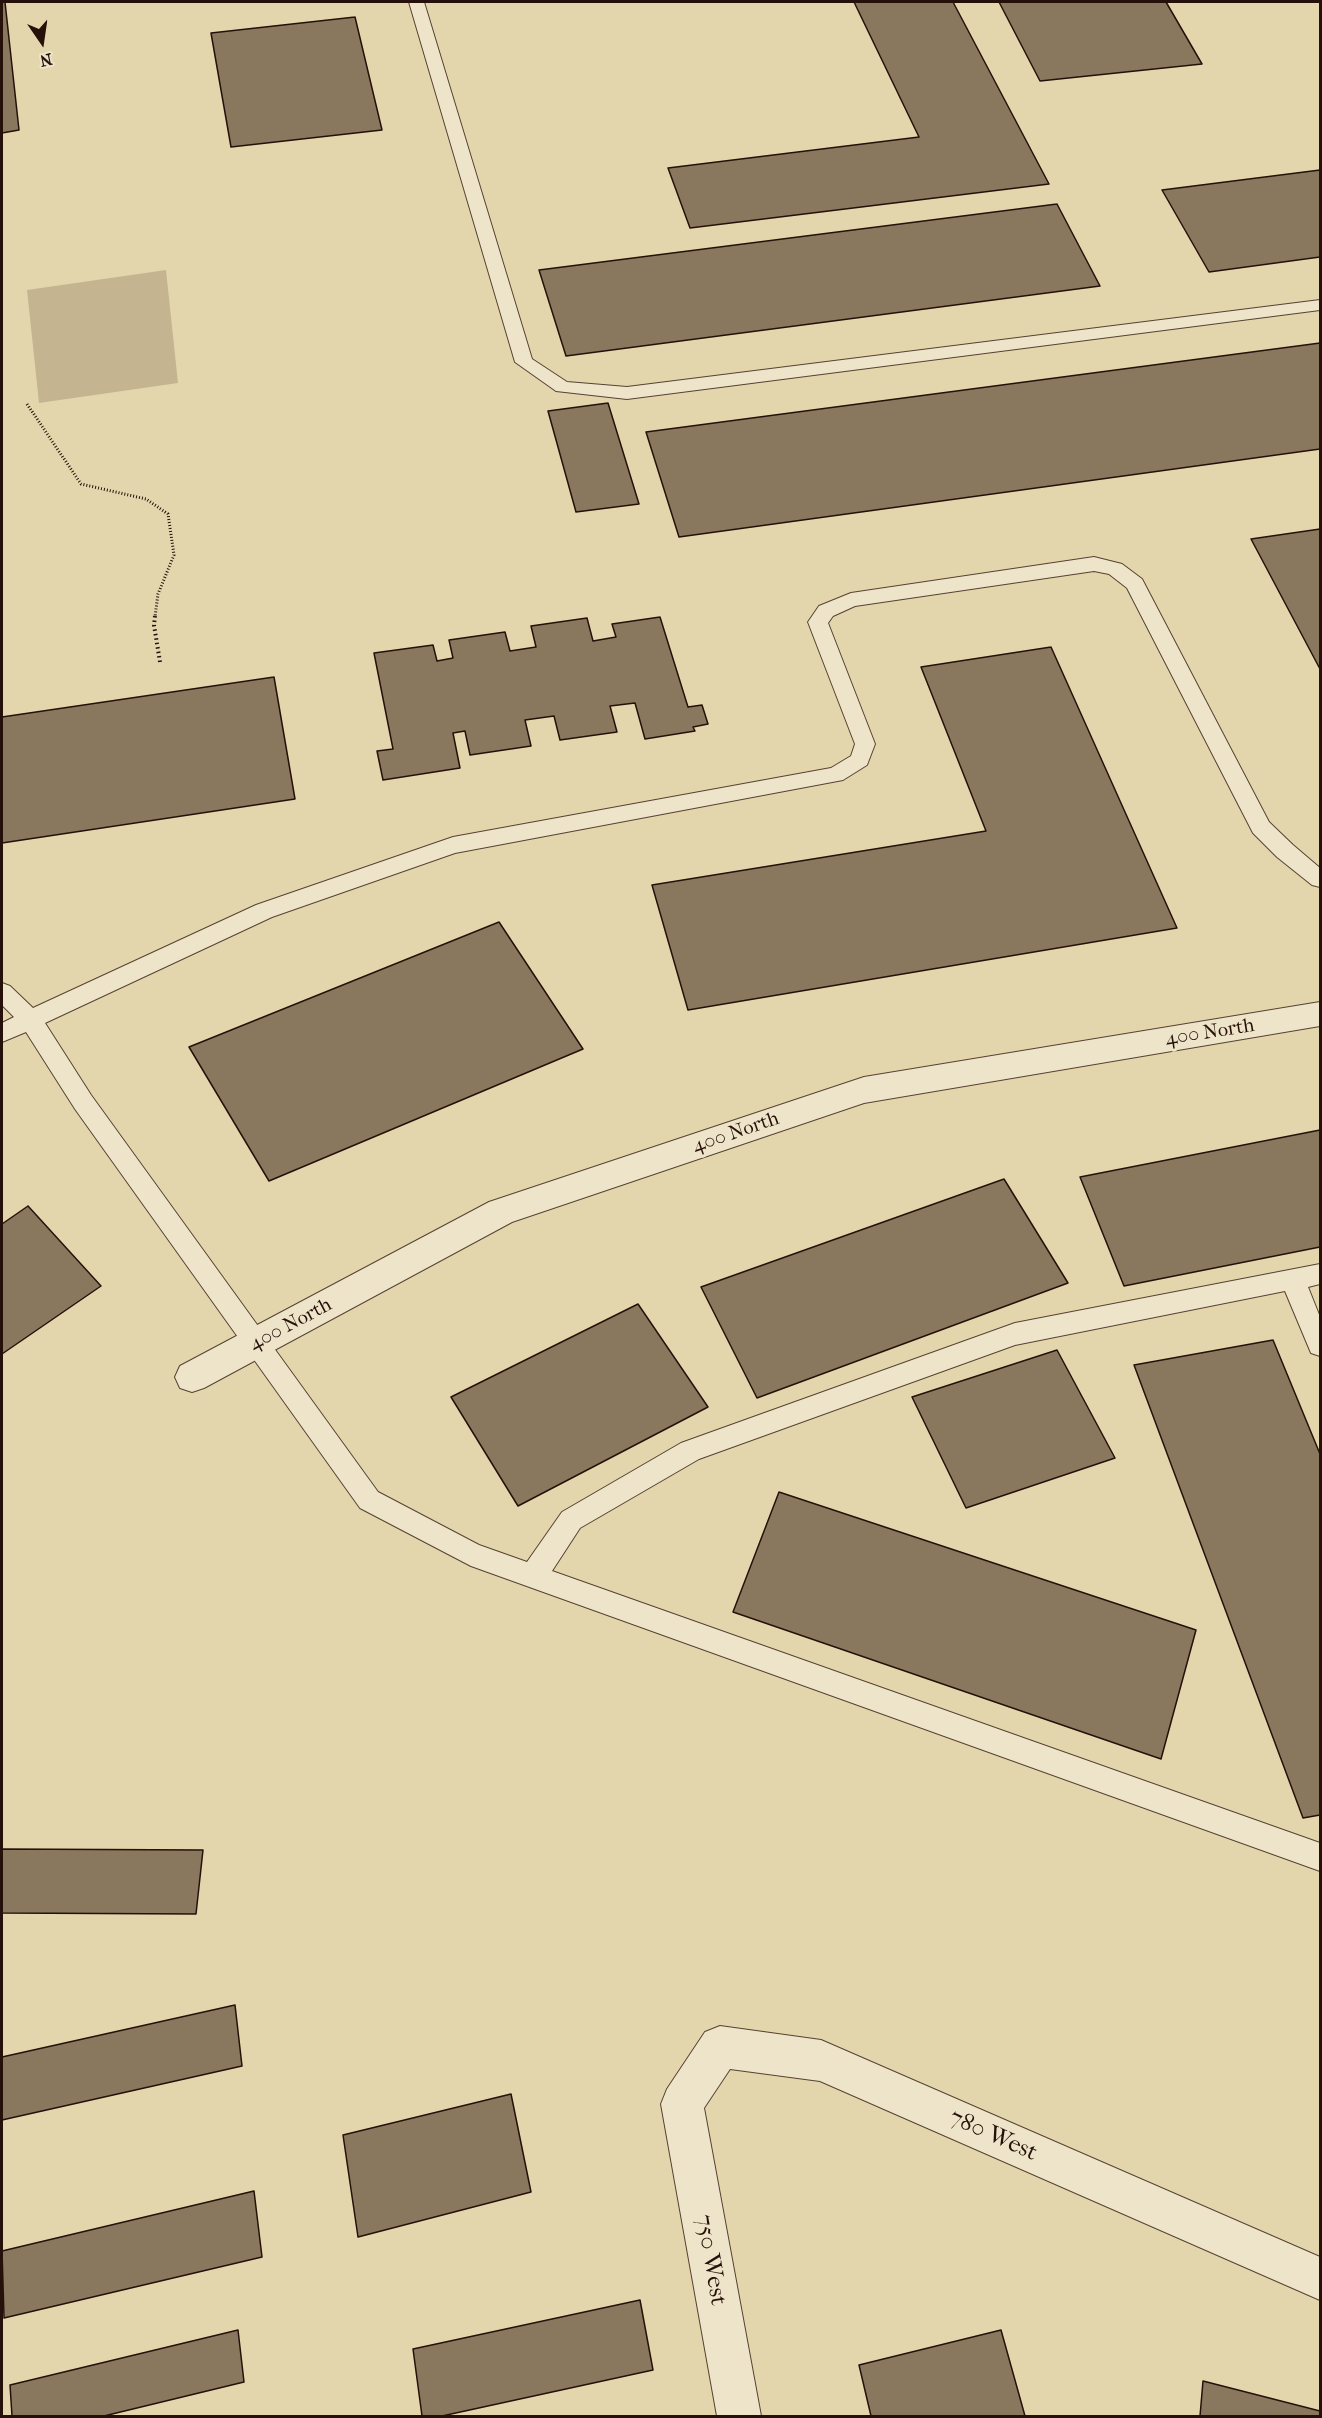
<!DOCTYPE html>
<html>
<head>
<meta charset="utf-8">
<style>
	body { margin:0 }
	#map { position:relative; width:1322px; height:2418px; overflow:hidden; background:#e4d6ac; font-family:"IM FELL French Canon",serif }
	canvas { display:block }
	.frame { position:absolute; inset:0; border:3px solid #26110a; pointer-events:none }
	.north { position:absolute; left:12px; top:12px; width:60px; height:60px; -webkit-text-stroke:4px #ede4c9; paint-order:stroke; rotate:167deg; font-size:16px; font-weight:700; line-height:24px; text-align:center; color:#26110a }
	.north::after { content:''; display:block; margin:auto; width:21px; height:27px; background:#26110a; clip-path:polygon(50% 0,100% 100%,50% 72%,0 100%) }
</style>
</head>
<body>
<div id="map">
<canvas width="1322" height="2418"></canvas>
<div class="frame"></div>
<div class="north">N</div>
</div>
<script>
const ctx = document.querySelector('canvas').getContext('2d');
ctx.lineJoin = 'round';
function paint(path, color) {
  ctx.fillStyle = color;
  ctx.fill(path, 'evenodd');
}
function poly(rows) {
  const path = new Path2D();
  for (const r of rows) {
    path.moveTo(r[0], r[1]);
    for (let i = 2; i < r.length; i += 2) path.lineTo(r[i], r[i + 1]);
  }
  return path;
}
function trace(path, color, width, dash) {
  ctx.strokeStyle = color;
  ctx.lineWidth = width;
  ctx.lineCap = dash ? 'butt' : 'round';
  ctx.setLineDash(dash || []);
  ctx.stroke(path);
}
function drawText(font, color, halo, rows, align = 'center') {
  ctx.font = font + ' "IM FELL French Canon",serif';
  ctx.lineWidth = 6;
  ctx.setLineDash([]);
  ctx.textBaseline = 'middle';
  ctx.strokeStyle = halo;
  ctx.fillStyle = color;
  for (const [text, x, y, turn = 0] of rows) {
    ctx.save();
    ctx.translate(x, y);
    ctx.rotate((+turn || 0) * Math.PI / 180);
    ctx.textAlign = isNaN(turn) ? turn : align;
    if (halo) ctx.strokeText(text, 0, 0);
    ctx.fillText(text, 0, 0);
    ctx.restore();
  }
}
paint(poly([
	[166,270,178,383,39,403,27,290]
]), '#c4b590');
const building = poly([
	[2,2,5,2,19,130,2,133,2,2],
	[854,2,953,2,1049,184,690,228,668,168,919,137,854,2],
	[999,2,1166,2,1202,64,1040,81,999,2],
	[355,17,382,130,231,147,211,33,355,17],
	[1320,170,1320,257,1209,272,1162,190,1320,170],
	[1057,204,1100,286,566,356,539,270,1057,204],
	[1320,343,1320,449,679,537,646,432,1320,343],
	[608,403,639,504,576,512,548,411,608,403],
	[1320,529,1320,669,1251,539,1320,529],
	[660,617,688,707,702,705,708,724,693,727,695,731,645,739,635,703,610,706,617,732,560,740,554,716,525,720,531,746,470,755,465,731,453,733,460,768,383,780,377,751,393,749,374,653,433,645,437,661,453,658,449,640,505,632,510,651,536,647,531,626,587,618,593,641,616,637,612,624,660,617],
	[1051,647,1177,928,688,1010,652,885,986,831,921,667,1051,647],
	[274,677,295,799,2,843,2,717,274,677],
	[499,922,583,1049,269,1181,189,1047,499,922],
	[1320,1130,1320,1247,1124,1286,1080,1177,1320,1130],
	[1004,1179,1068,1283,757,1398,701,1287,1004,1179],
	[28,1206,101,1286,2,1354,2,1224,28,1206],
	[638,1304,708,1407,518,1506,451,1397,638,1304],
	[1273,1340,1320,1454,1320,1815,1303,1818,1134,1365,1273,1340],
	[1057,1350,1115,1458,966,1508,912,1397,1057,1350],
	[779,1492,1196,1630,1161,1759,733,1612,779,1492],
	[2,1849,203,1850,196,1914,2,1913,2,1849],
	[235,2005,242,2066,2,2120,2,2057,235,2005],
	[511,2094,531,2192,358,2237,343,2135,511,2094],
	[254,2191,262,2257,4,2318,2,2251,254,2191],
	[640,2300,653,2370,442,2416,422,2416,413,2349,640,2300],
	[238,2330,244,2382,104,2416,12,2416,10,2385,238,2330],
	[1001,2330,1025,2416,871,2416,859,2365,1001,2330],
	[1203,2381,1320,2411,1320,2416,1200,2416,1203,2381]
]);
paint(building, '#89775e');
trace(building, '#26110a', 1.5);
const lane = poly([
	[409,2,424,2,532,359,567,382,627,387,1320,300,1320,310,627,399,556,391,515,362,409,2],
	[1094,557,1122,564,1142,579,1269,822,1293,845,1320,868,1320,887,1312,885,1277,857,1253,833,1127,588,1109,574,1094,571,855,606,833,616,828,623,875,744,867,765,843,780,455,853,272,917,45,1023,91,1095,378,1492,479,1545,527,1562,562,1512,681,1443,1015,1323,1320,1264,1320,1284,1308,1287,1320,1317,1320,1356,1311,1353,1285,1291,1015,1345,699,1459,580,1528,552,1571,1320,1843,1320,1871,471,1566,360,1508,75,1109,26,1032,2,1042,2,1023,14,1017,2,1005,2,983,10,986,33,1008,256,905,453,837,831,768,851,756,855,744,808,622,819,606,851,593,1094,557]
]);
const street = poly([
	[1320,1002,1320,1026,864,1103,512,1222,204,1388,192,1392,180,1388,175,1377,180,1366,489,1202,864,1077,1320,1002],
	[720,2026,821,2040,1320,2257,1320,2300,820,2081,730,2069,704,2108,761,2416,717,2416,661,2104,667,2089,705,2032,720,2026]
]);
trace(lane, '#564232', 2);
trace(street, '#564232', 2);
trace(poly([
	[27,404,81,484,146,499,168,514,174,555,158,594,155,617]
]), '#26110a', 3, [1, 2]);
trace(poly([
	[155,616,154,625,160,662]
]), '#26110a', 4, [1.5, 3]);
paint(lane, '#ede4c9');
paint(street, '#ede4c9');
drawText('20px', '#26110a', '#ede4c9', [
	["400 North",1210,1033,-9],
	["400 North",736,1133,-19],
	["400 North",291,1325,-28]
]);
drawText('24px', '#26110a', '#ede4c9', [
	["780 West",993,2136,24],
	["750 West",710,2260,80]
]);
</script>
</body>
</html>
